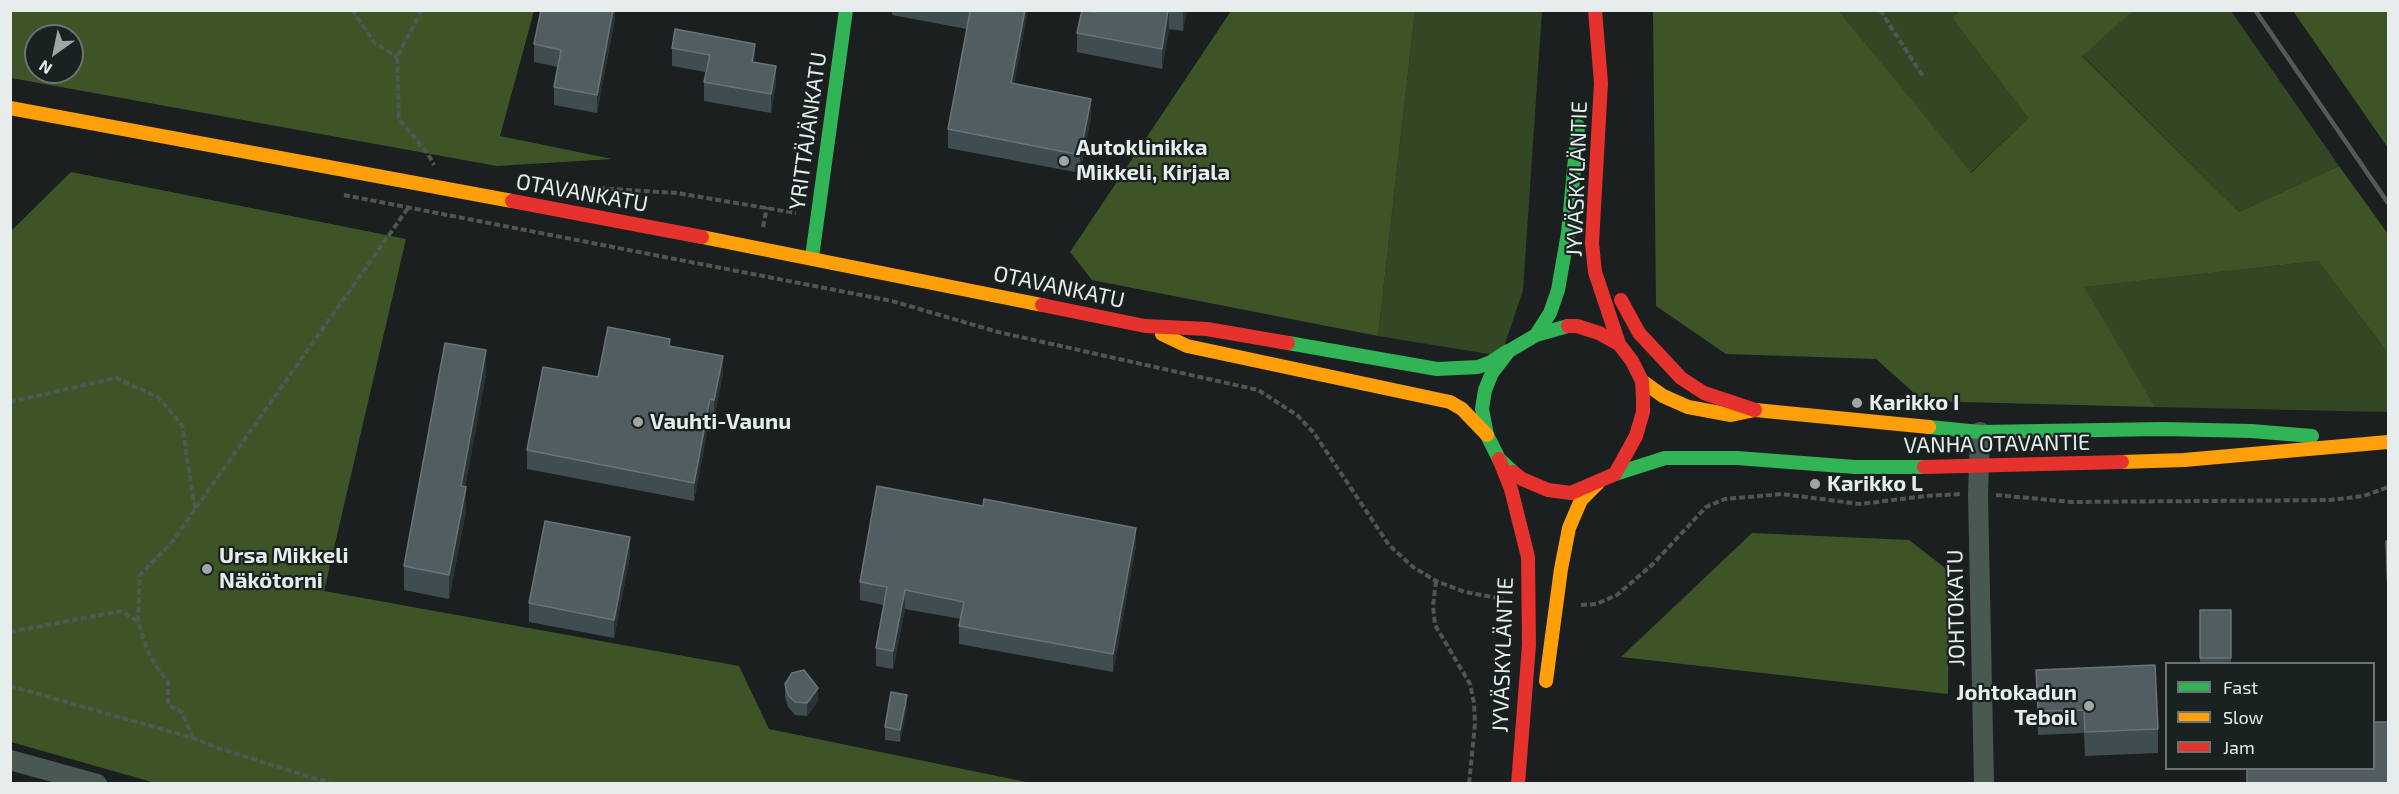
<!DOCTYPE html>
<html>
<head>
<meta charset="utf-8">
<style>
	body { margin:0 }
	#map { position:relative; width:2399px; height:794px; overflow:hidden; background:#1b1f1f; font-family:"Exo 2",sans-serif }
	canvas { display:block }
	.frame { position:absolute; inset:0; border:12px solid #e7eded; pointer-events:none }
	.legend { position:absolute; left:2165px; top:662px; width:210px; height:108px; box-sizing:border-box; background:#192121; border:2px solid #6b7373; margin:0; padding:8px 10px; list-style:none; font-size:18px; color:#e7eded }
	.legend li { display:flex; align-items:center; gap:12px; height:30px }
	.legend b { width:30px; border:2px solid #6b7373 }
	.north { position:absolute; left:24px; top:24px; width:60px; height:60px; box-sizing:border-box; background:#192121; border:2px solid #6b7373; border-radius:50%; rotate:213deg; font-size:16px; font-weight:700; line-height:24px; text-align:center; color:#e7eded }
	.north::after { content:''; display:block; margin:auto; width:21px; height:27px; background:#a0a5a5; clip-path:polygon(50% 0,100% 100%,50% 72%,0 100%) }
</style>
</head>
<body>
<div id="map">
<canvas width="2399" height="794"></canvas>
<div class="frame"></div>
<ul class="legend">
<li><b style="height:8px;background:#30b455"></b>Fast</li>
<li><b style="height:8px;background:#ff9f0a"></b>Slow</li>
<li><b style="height:8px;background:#e5322d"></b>Jam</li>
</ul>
<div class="north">N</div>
</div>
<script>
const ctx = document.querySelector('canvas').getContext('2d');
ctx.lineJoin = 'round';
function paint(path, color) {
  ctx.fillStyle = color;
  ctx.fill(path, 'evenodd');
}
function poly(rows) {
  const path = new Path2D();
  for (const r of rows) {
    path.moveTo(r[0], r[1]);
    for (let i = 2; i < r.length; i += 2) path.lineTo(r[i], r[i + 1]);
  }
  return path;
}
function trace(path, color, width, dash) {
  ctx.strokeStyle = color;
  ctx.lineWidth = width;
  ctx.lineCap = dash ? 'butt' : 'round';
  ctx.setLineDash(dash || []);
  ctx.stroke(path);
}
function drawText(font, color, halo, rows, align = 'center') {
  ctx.font = font + ' "Exo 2",sans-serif';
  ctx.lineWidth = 4.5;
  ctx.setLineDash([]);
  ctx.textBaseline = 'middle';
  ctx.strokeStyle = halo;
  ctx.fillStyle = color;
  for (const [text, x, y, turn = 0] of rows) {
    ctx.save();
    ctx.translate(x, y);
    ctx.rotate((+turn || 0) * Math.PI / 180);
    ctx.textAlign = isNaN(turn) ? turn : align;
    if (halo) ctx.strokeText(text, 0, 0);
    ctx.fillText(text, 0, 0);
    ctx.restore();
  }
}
paint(poly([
	[1415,11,1542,11,1523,290,1501,356,1378,336],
	[1839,11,1961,11,1952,18,2028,118,1970,173],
	[2133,11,2231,11,2339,166,2239,212,2082,55],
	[2318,261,2388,353,2388,412,2155,407,2083,287]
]), '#344724');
paint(poly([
	[1961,10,2133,11,2082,56,2239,212,2339,166,2388,234,2388,353,2318,261,2084,287,2155,407,1923,401,1876,359,1726,354,1656,306,1653,11,1839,11,1971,173,2028,118,1952,18],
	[10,11,534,11,500,136,612,159,497,166,11,78],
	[36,36,72,36,72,72,36,72],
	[1231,11,1415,11,1378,336,1092,280,1070,252],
	[2293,11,2388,11,2388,148],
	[71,172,406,239,324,591,739,666,769,729,1031,783,159,784,11,742,11,231],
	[1752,533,1909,540,1949,571,1948,694,1621,657]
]), '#3d5526');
trace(poly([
	[352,10,375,43,397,57],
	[422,10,397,57,399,119,428,154,434,165],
	[1880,10,1924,78],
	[563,186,677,193,796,213],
	[344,195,892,301,998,332,1258,390,1297,415,1314,433,1389,545,1413,567,1436,581,1465,592,1503,599],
	[763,227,767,207],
	[10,402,116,378,158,397,182,425,195,509],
	[1996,495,2072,502,2331,500,2364,496,2388,487],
	[1436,581,1433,606,1435,625,1470,684,1474,703,1475,724,1469,784],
	[1581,605,1596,604,1617,595,1653,564,1706,507,1725,499,1782,494,1860,504,1926,496,1961,494],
	[10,632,121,611,137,621],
	[10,686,193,738,215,747,333,784],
	[193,738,182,712,168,705,168,682,150,657,138,622,140,575,172,542,408,208]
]), '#4e5753', 4, [6, 3]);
trace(poly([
	[1980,432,1978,495,1984,784],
	[10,760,97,784]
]), '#495851', 20);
trace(poly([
	[812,257,846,10],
	[1536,335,1550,313,1558,290,1568,233,1578,126],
	[1288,343,1437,369,1478,367,1491,362,1508,351],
	[1929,427,1980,432,2163,429,2251,431,2312,436],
	[1513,472,1499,459,1487,435,1482,409,1485,390,1492,373,1509,351,1536,335,1568,326],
	[1615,474,1665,458,1737,458,1855,467,1924,467]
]), '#30b455', 14);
trace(poly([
	[10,108,512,201],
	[702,237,1042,305],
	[1162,334,1187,346,1450,402,1462,409,1487,435],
	[1642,381,1663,396,1688,407,1731,415,1755,410,1929,427],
	[2122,462,2184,460,2388,442],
	[1546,681,1561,569,1569,528,1581,500,1598,483]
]), '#ff9f0a', 14);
trace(poly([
	[1595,10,1601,83,1592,243,1595,272,1619,344],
	[512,201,702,237],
	[1621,300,1639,333,1681,378,1704,393,1755,410],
	[1042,305,1145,326,1207,329,1288,343],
	[1499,459,1511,489,1528,557,1529,645,1518,784],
	[1924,467,2122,462],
	[1513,472,1522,479,1548,490,1571,493,1615,474,1636,436,1643,412,1643,398,1642,381,1632,361,1619,344,1599,333,1577,326,1568,326]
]), '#e5322d', 14);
trace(poly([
	[2255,10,2388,203]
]), '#525b59', 4.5);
paint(poly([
	[615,10,615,18,597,113,554,105,554,87,558,67,534,62,534,44],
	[892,10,1028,10,1014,84,1091,117,1080,173,948,148,948,129,967,29,892,15],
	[1096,10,1187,10,1183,31,1169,29,1162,69,1077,52,1077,33],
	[672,48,755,62,776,84,771,113,704,101,704,82,706,72,672,66],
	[670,346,723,374,714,418,710,417,694,501,527,469,527,450,598,377],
	[486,374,465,487,466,511,449,599,404,590,404,566],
	[2386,541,2388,541,2388,613,2386,565],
	[1136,546,1113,672,959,644,959,626,961,619,905,609,893,669,876,666,876,648,884,605,860,600,860,582],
	[630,556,614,638,529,622,529,603],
	[2200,610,2231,610,2231,663,2200,663],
	[2036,670,2158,729,2158,753,2085,756,2084,733,2038,735],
	[785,684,818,701,807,716,795,715,788,707,785,697],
	[907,707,900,742,885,740,885,727]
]), '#3f4c50');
paint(poly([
	[613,10,615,10,615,18,597,113,597,95],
	[1025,10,1028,10,1011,102,1011,83],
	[1169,10,1169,29,1162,69,1162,49],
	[1183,10,1187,10,1183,31],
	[755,44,755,62,752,62],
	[776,66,776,84,771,113,771,94],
	[1091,99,1091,117,1080,173,1080,155],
	[486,350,486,374,461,510,461,486],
	[723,356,723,374,714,418,714,400],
	[710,399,710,417,694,501,694,483],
	[466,487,466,511,449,599,449,575],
	[1136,528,1136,546,1113,672,1113,654],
	[630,537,630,556,614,638,614,620],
	[905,590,905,609,893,669,893,651],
	[818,688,818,701,807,716,807,703],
	[907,695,907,707,900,742,900,730]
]), '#293335');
const building = poly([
	[541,10,613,10,597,95,554,87,561,50,534,44,541,10],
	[964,10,1025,10,1011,83,1091,99,1080,155,948,129,970,12,964,10],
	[1082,10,1096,12,1096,10,1168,10,1162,49,1077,33,1082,10],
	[675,29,755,44,752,62,776,66,771,94,704,82,710,55,672,48,675,29],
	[608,327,670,339,669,346,723,356,714,400,710,399,694,483,527,450,543,367,598,377,608,327],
	[445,343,486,350,461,486,466,487,449,575,404,566,445,343],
	[877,486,983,506,984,499,1136,528,1113,654,959,626,964,602,905,590,893,651,876,648,887,587,860,582,877,486],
	[545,521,630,537,614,620,529,603,545,521],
	[2386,541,2388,541,2388,589,2386,541],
	[2200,610,2231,610,2231,658,2200,658,2200,610],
	[2155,665,2158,729,2085,732,2084,710,2038,711,2036,670,2155,665],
	[804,670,818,688,807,703,795,702,788,695,785,684,792,673,804,670],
	[891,692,907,695,900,730,885,727,891,692],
	[2373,722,2388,722,2388,783,2247,783,2247,768,2373,768,2373,722]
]);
paint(building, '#515d61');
trace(building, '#687477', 1.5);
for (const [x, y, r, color] of [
	[1064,161,6,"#a0a5a5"],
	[1857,403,6,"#a0a5a5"],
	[638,422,6,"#a0a5a5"],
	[1815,484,6,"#a0a5a5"],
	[207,569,6,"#a0a5a5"],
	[2089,706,6,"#a0a5a5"]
]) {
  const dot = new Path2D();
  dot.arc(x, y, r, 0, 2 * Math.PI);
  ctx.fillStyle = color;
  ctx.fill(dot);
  trace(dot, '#192121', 2);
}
drawText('22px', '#e7eded', '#192121', [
	["YRITTÄJÄNKATU",808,131,-82],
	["JYVÄSKYLÄNTIE",1577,179,-88],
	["OTAVANKATU",582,193,10],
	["OTAVANKATU",1059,287,12],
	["VANHA OTAVANTIE",1997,444,-1],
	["JOHTOKATU",1956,608,-91],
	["JYVÄSKYLÄNTIE",1503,655,-88]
]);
drawText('bold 22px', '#e7eded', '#192121', [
	["Autoklinikka",1076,148],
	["Mikkeli, Kirjala",1076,173],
	["Karikko I",1869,403],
	["Vauhti-Vaunu",650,422],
	["Karikko L",1827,484],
	["Ursa Mikkeli",219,556],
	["Näkötorni",219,581],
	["Johtokadun",2077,693,"right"],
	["Teboil",2077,718,"right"]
], 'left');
</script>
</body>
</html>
